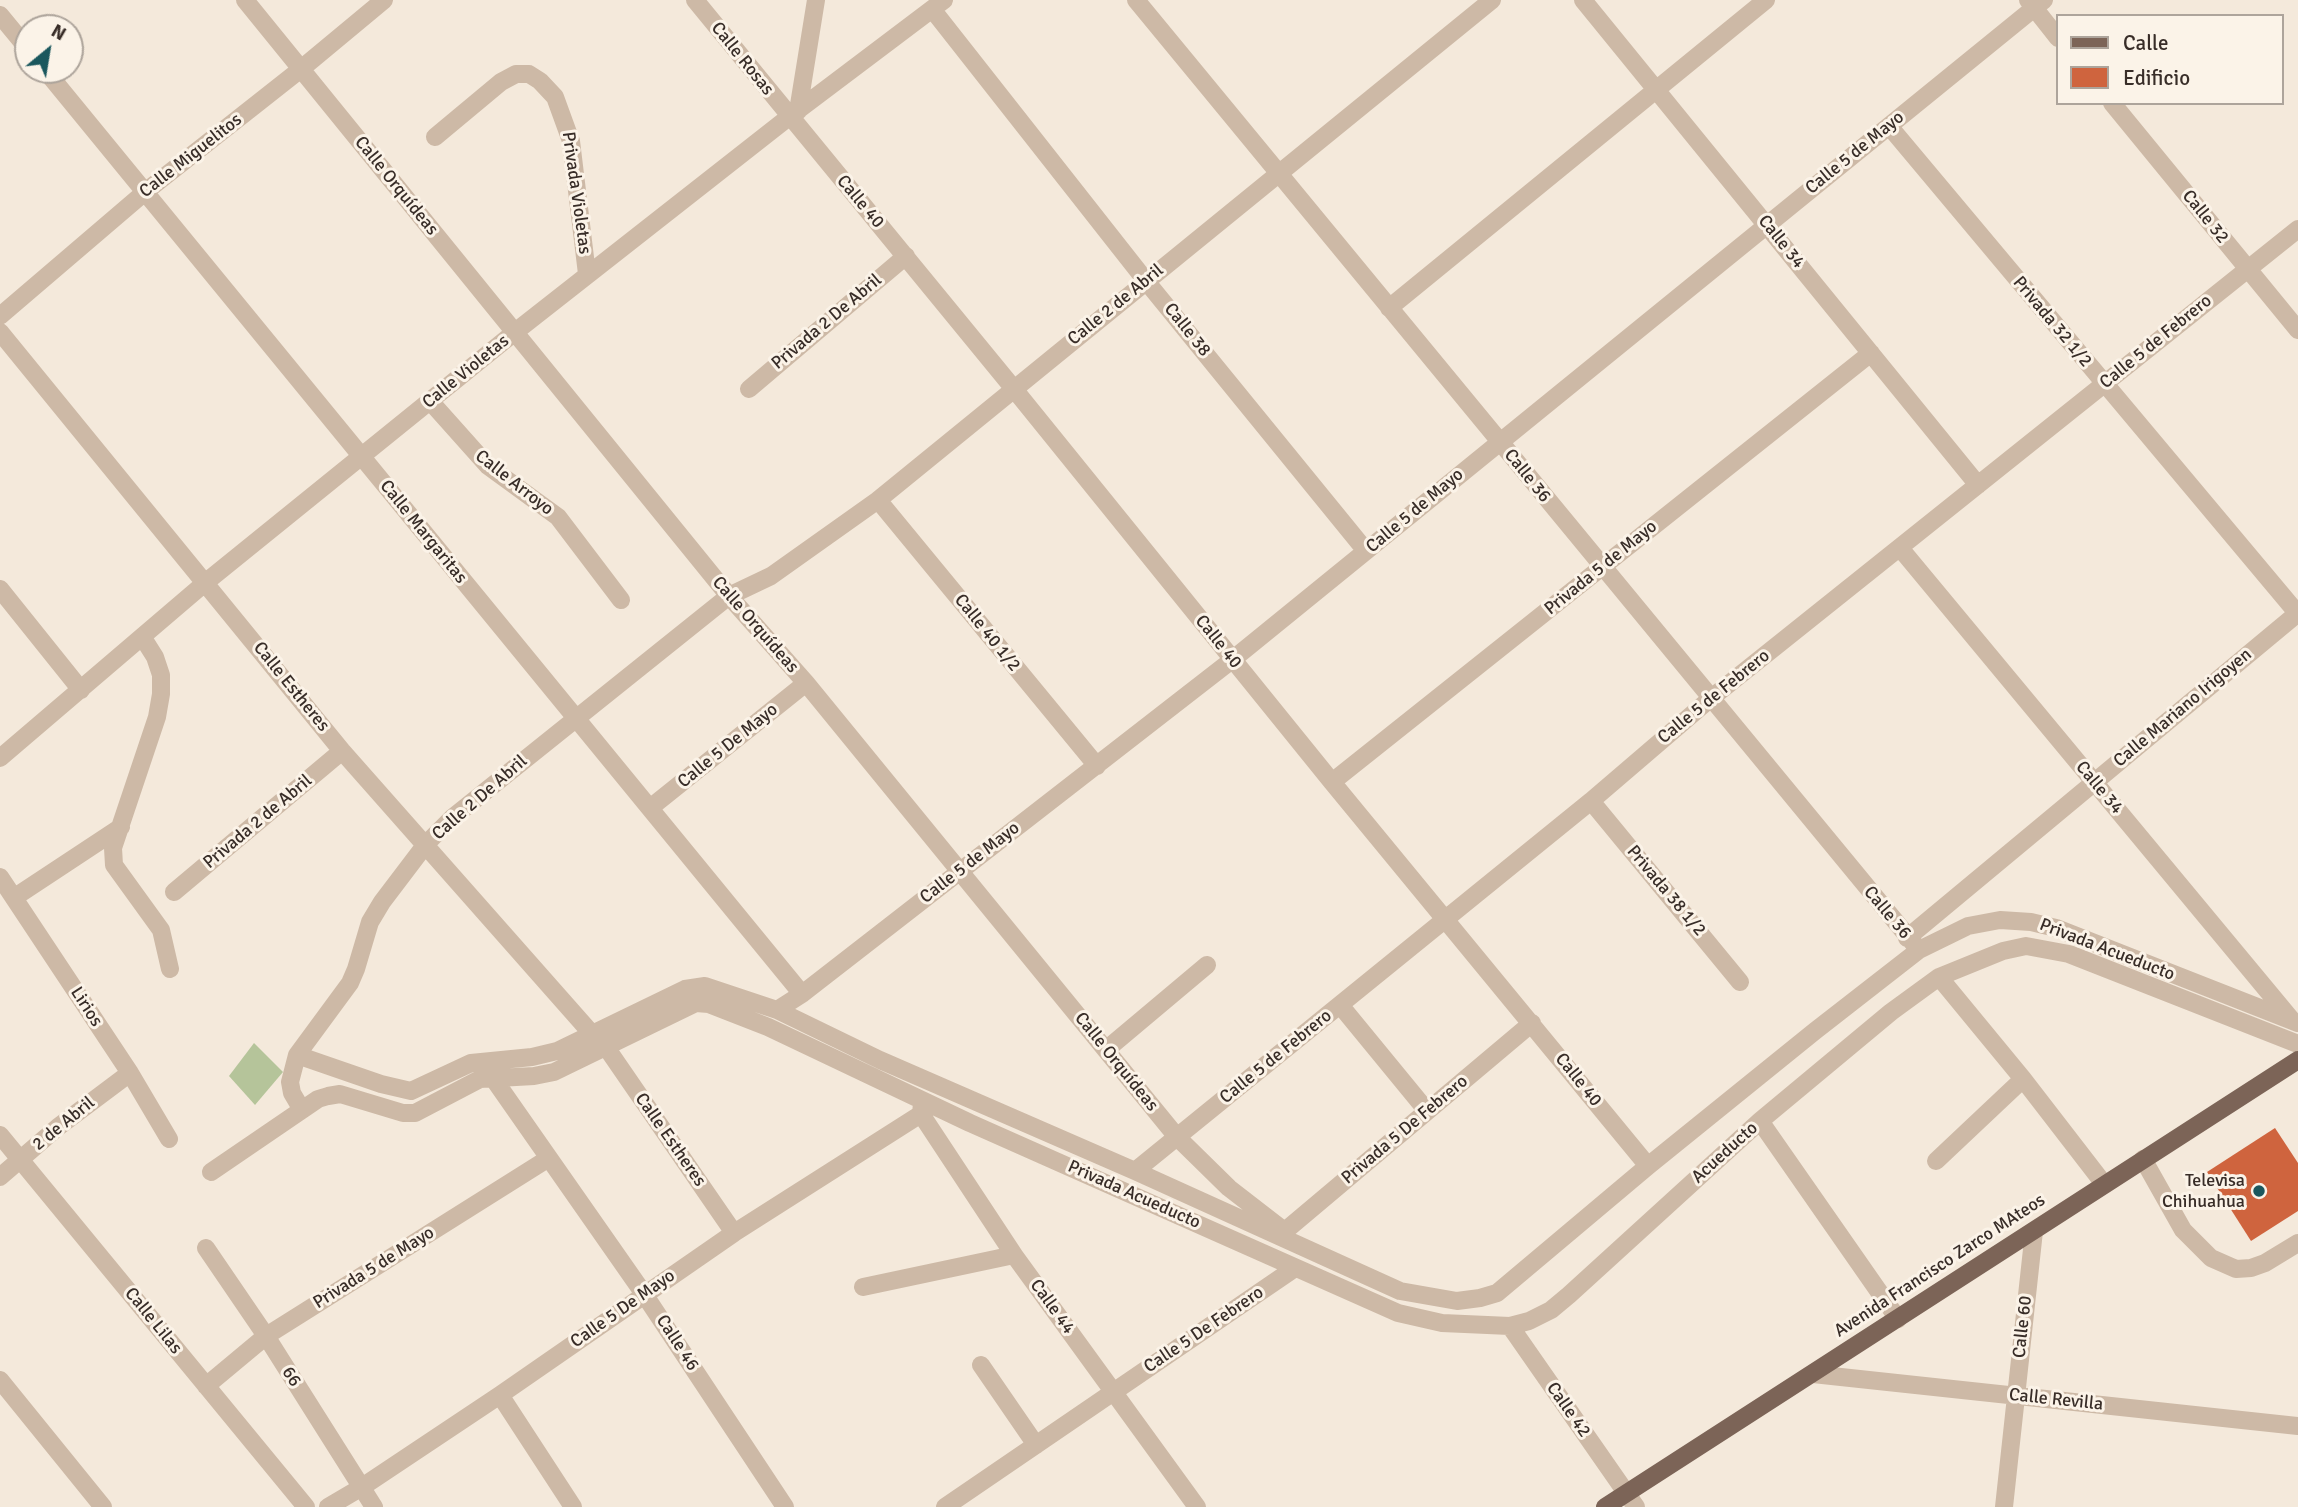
<!DOCTYPE html>
<html>
<head>
<meta charset="utf-8">
<style>
	body { margin:0 }
	#map { position:relative; width:2298px; height:1507px; overflow:hidden; background:#f4e9db; font-family:Signika,sans-serif }
	canvas { display:block }
	.legend { position:absolute; left:2056px; top:14px; width:228px; height:91px; box-sizing:border-box; background:#fbf3e8; border:2px solid #ada49b; margin:0; padding:9px 12px; list-style:none; font-size:21px; color:#382d28 }
	.legend li { display:flex; align-items:center; gap:14px; height:35px }
	.legend b { width:35px; border:2px solid #ada49b }
	.north { position:absolute; left:14px; top:14px; width:70px; height:70px; box-sizing:border-box; background:#fbf3e8; border:2px solid #ada49b; border-radius:50%; rotate:30deg; font-size:19px; font-weight:700; line-height:28px; text-align:center; color:#382d28 }
	.north::after { content:''; display:block; margin:auto; width:24px; height:32px; background:#1a575d; clip-path:polygon(50% 0,100% 100%,50% 72%,0 100%) }
</style>
</head>
<body>
<div id="map">
<canvas width="2298" height="1507"></canvas>
<ul class="legend">
<li><b style="height:9px;background:#7c6457"></b>Calle</li>
<li><b style="height:19px;background:#cf643e"></b>Edificio</li>
</ul>
<div class="north">N</div>
</div>
<script>
const ctx = document.querySelector('canvas').getContext('2d');
ctx.lineJoin = 'round';
function paint(path, color) {
  ctx.fillStyle = color;
  ctx.fill(path, 'evenodd');
}
function poly(rows) {
  const path = new Path2D();
  for (const r of rows) {
    path.moveTo(r[0], r[1]);
    for (let i = 2; i < r.length; i += 2) path.lineTo(r[i], r[i + 1]);
  }
  return path;
}
function trace(path, color, width, dash) {
  ctx.strokeStyle = color;
  ctx.lineWidth = width;
  ctx.lineCap = dash ? 'butt' : 'round';
  ctx.setLineDash(dash || []);
  ctx.stroke(path);
}
function drawText(font, color, halo, rows, align = 'center') {
  ctx.font = font + ' Signika,sans-serif';
  ctx.lineWidth = 6;
  ctx.setLineDash([]);
  ctx.textBaseline = 'middle';
  ctx.strokeStyle = halo;
  ctx.fillStyle = color;
  for (const [text, x, y, turn = 0] of rows) {
    ctx.save();
    ctx.translate(x, y);
    ctx.rotate((+turn || 0) * Math.PI / 180);
    ctx.textAlign = isNaN(turn) ? turn : align;
    if (halo) ctx.strokeText(text, 0, 0);
    ctx.fillText(text, 0, 0);
    ctx.restore();
  }
}
paint(poly([
	[254,1043,283,1072,255,1105,229,1076]
]), '#b5c49a');
paint(poly([
	[2275,1128,2298,1163,2298,1211,2251,1241,2207,1172]
]), '#cf643e');
trace(poly([
	[245,0,729,596,806,683,1177,1137,1229,1188,1282,1229],
	[695,0,1014,389,1332,782,1648,1166],
	[1136,0,1919,950],
	[1583,0,1978,485],
	[2028,0,2058,38],
	[932,9,1146,281,1366,551],
	[0,15,28,49],
	[45,70,802,994],
	[2112,103,2298,330],
	[798,111,816,0],
	[1889,126,2298,614],
	[435,137,501,82,516,74,529,74,540,81,555,97,571,141,587,274],
	[1389,308,1766,0],
	[0,316,145,192,301,69,384,0],
	[0,332,342,751,592,1034],
	[749,389,906,256],
	[430,401,488,466,558,517,621,600],
	[878,500,1097,766],
	[1900,548,2291,1019],
	[0,589,81,690],
	[143,638,155,657,161,675,161,694,157,717,113,848,114,865,161,930,170,969],
	[0,758,206,582,515,332,789,117,944,0],
	[1332,782,1871,353],
	[1591,801,1740,982],
	[650,808,806,683],
	[0,877,130,1073,169,1139],
	[174,892,342,751],
	[15,897,121,827],
	[1907,938,2298,613],
	[1939,977,2023,1079,2104,1184],
	[1340,1005,1427,1111],
	[777,1010,802,994,1232,660,2044,0],
	[606,1047,734,1233],
	[1107,1049,1207,965],
	[297,1055,381,1084,411,1091,471,1063,532,1057,557,1051,685,989,705,986,777,1010,880,1060,1135,1171,1400,1291,1457,1301,1480,1298,1497,1293,1648,1166,1815,1031,1919,950,1968,926,2000,920,2031,922,2056,928,2298,1023],
	[493,1078,644,1294,785,1507],
	[922,1103,921,1114,1014,1255,1197,1507],
	[302,1110,292,1093,290,1082,297,1055,350,983,356,969,370,922,382,902,426,844,452,818,729,596,771,576,878,500,1492,0],
	[1760,1121,1898,1319],
	[0,1135,306,1507],
	[2143,1159,2183,1230,2211,1258,2236,1269,2251,1268,2265,1263,2298,1243],
	[1936,1161,2023,1079],
	[1135,1171,1591,801,1710,699,2298,229],
	[211,1172,318,1099,328,1096,340,1094,403,1113,415,1113,480,1079,534,1076,554,1072,696,1003,709,1004,768,1027,970,1123,1398,1313,1442,1323,1510,1326,1529,1321,1551,1310,1569,1295,1760,1121,1891,1012,1939,977,2003,951,2026,946,2069,954,2298,1044],
	[0,1177,58,1127,130,1073],
	[1279,1236,1532,1023],
	[206,1248,266,1336,374,1507],
	[863,1287,1014,1255],
	[1510,1326,1636,1507],
	[981,1365,1036,1445],
	[1813,1374,2298,1426],
	[0,1380,103,1507],
	[206,1386,266,1336,549,1158],
	[500,1395,573,1507],
	[328,1507,362,1487,500,1395,734,1233,921,1114],
	[945,1507,1295,1268],
	[2004,1507,2034,1231]
]), '#cdb9a6', 18);
trace(poly([
	[1605,1507,2298,1060]
]), '#7c6457', 18);
for (const [x, y, r, color] of [
	[2259,1191,7,"#1a575d"]
]) {
  const dot = new Path2D();
  dot.arc(x, y, r, 0, 2 * Math.PI);
  ctx.fillStyle = color;
  ctx.fill(dot);
  trace(dot, '#fbf3e8', 2.5);
}
drawText('18px', '#382d28', '#fbf3e8', [
	["Calle Rosas",742,59,51],
	["Calle 5 de Mayo",1855,153,-39],
	["Calle Miguelitos",191,156,-38],
	["Calle Orquídeas",396,186,51],
	["Privada Violetas",576,193,82],
	["Calle 40",860,202,50],
	["Calle 32",2205,217,51],
	["Calle 34",1781,242,51],
	["Calle 2 de Abril",1116,305,-39],
	["Privada 2 De Abril",827,322,-40],
	["Privada 32 1/2",2052,322,50],
	["Calle 38",1187,330,51],
	["Calle 5 de Febrero",2156,342,-39],
	["Calle Violetas",466,372,-39],
	["Calle 36",1527,476,51],
	["Calle Arroyo",514,483,38],
	["Calle 5 de Mayo",1415,511,-40],
	["Calle Margaritas",423,532,51],
	["Privada 5 de Mayo",1601,568,-39],
	["Calle Orquídeas",755,625,49],
	["Calle 40 1/2",987,633,51],
	["Calle 40",1218,642,51],
	["Calle Estheres",291,687,51],
	["Calle 5 de Febrero",1714,697,-39],
	["Calle Mariano Irigoyen",2183,708,-40],
	["Calle 5 De Mayo",728,746,-39],
	["Calle 34",2099,788,50],
	["Calle 2 De Abril",480,798,-41],
	["Privada 2 de Abril",258,822,-40],
	["Calle 5 de Mayo",970,863,-38],
	["Privada 38 1/2",1666,891,50],
	["Calle 36",1887,913,50],
	["Privada Acueducto",2107,950,21],
	["Lirios",86,1007,57],
	["Calle 5 de Febrero",1276,1057,-39],
	["Calle Orquídeas",1116,1062,51],
	["Calle 40",1578,1080,51],
	["2 de Abril",64,1124,-39],
	["Privada 5 De Febrero",1405,1130,-40],
	["Calle Estheres",670,1140,55],
	["Acueducto",1725,1153,-42],
	["Privada Acueducto",1134,1195,24],
	["Avenida Francisco Zarco MAteos",1940,1266,-33],
	["Privada 5 de Mayo",374,1268,-32],
	["Calle 44",1052,1307,54],
	["Calle 5 De Mayo",623,1309,-35],
	["Calle Lilas",153,1321,51],
	["Calle 60",2023,1327,-84],
	["Calle 5 De Febrero",1204,1330,-34],
	["Calle 46",677,1343,57],
	["66",291,1377,58],
	["Calle Revilla",2056,1400,6],
	["Calle 42",1568,1410,55]
]);
drawText('18px', '#382d28', '#fbf3e8', [
	["Televisa",2245,1181],
	["Chihuahua",2245,1202]
], 'right');
</script>
</body>
</html>
